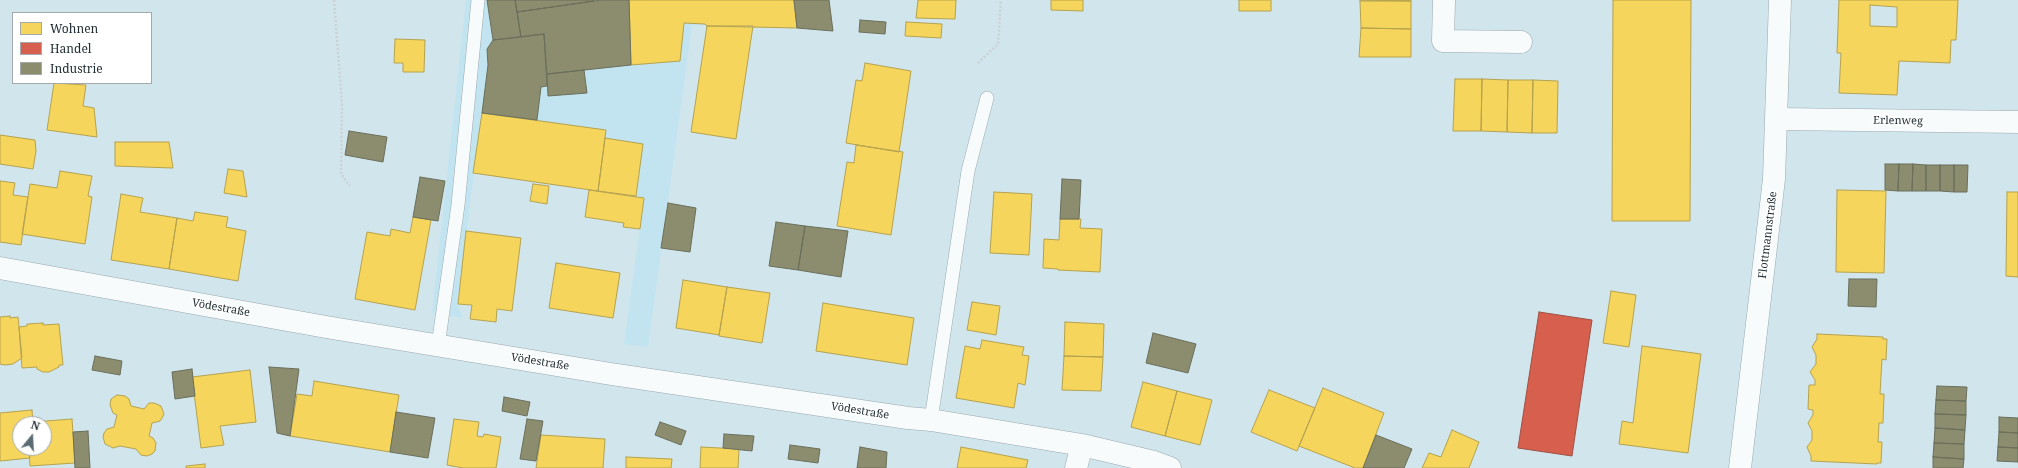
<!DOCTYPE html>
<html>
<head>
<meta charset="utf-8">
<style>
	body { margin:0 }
	#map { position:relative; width:2018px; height:468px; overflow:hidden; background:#d1e5ed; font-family:"Noto Serif",serif }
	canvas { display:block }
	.legend { position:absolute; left:12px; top:12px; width:140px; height:72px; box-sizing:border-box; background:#fff; border:1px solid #a4aaac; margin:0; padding:5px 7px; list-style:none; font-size:12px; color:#1c2a2f }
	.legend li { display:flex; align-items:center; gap:8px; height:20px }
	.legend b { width:20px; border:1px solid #a4aaac }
	.north { position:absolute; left:12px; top:416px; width:40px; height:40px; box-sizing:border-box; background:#fff; border:1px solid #a4aaac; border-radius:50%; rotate:18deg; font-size:11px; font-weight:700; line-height:16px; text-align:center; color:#1c2a2f }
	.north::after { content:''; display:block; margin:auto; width:14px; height:18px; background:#5b6b72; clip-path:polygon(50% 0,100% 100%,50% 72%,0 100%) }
</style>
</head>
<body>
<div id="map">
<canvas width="2018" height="468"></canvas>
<ul class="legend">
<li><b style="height:11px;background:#f6d55c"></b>Wohnen</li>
<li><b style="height:11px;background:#d6604d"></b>Handel</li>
<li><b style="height:11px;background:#8c8c6e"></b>Industrie</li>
</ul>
<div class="north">N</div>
</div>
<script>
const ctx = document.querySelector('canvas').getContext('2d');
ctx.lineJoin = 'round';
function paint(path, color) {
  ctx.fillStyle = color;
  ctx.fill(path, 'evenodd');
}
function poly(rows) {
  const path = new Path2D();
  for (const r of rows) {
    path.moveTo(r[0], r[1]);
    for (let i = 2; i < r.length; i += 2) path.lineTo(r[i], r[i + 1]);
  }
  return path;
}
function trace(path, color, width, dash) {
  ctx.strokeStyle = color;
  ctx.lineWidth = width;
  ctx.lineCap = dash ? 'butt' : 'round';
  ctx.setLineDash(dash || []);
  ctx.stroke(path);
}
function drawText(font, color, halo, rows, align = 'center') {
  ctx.font = font + ' "Noto Serif",serif';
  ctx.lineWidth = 4;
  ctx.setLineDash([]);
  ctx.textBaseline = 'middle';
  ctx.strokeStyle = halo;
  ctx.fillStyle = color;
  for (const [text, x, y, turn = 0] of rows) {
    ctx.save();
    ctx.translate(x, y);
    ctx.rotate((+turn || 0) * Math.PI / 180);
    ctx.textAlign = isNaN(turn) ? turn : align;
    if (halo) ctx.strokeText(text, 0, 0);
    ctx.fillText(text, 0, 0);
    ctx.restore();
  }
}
paint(poly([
	[466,0,794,0,753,26,692,25,648,347,624,344,644,198,636,196,474,172,458,305,463,318,432,313]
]), '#c2e4f0');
const homes = poly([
	[629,0,794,0,797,28,707,26,705,24,684,23,680,61,631,65,629,0],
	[918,0,956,0,955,19,916,18,918,0],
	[1051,0,1083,0,1083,11,1051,10,1051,0],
	[1239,0,1271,0,1271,11,1239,11,1239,0],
	[1360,0,1411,0,1411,1,1360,0],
	[1613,0,1691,0,1690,221,1612,221,1613,0],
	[1839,0,1958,0,1956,40,1951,40,1950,63,1899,61,1897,95,1839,93,1841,53,1837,53,1839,0],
	[1870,5,1897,7,1897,27,1870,26,1870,5],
	[1360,1,1411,1,1411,29,1361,28,1360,1],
	[906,22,942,24,941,38,905,36,906,22],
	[707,26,753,26,736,139,691,132,707,26],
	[1361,28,1411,29,1411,57,1359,57,1361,28],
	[395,39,425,40,424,72,403,72,403,63,394,63,395,39],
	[865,63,911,71,899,152,846,143,856,80,862,81,865,63],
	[1455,79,1482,79,1481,131,1453,131,1455,79],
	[1482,79,1508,80,1507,132,1481,131,1482,79],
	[1508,80,1533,80,1532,133,1507,132,1508,80],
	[1533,80,1558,81,1557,133,1532,133,1533,80],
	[54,83,86,85,83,106,94,108,97,137,47,130,54,83],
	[482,113,606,130,598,191,473,173,482,113],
	[0,135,35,140,36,151,33,169,0,164,0,135],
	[605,138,643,144,636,196,598,191,605,138],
	[115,142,169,142,173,168,115,166,115,142],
	[856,145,903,152,891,235,837,226,847,162,854,163,856,145],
	[228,169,243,171,247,197,224,193,228,169],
	[60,171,92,176,88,196,92,197,85,244,22,234,30,184,57,188,60,171],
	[0,181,15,183,13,195,28,197,21,245,0,242,0,181],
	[533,184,549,186,547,204,530,201,533,184],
	[589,190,644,198,640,229,623,227,624,223,585,217,589,190],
	[1837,190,1886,191,1884,273,1836,272,1837,190],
	[994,192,1032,194,1029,255,990,253,994,192],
	[2007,192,2018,192,2018,277,2006,276,2007,192],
	[121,194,143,198,140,212,177,218,169,269,111,260,121,194],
	[195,212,228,217,226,227,246,231,238,281,169,269,177,218,193,221,195,212],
	[413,217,431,220,415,310,355,299,367,232,390,236,391,229,410,233,413,217],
	[1060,219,1081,219,1080,228,1102,229,1100,272,1058,270,1058,269,1043,268,1044,239,1059,240,1060,219],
	[466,231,521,238,512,311,497,309,496,322,470,319,472,305,458,304,466,231],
	[556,263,620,273,613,318,549,308,556,263],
	[683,280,727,287,719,335,676,328,683,280],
	[727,287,770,293,762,343,719,336,727,287],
	[1611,291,1636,295,1629,347,1603,343,1611,291],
	[972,302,1000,306,996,335,967,330,972,302],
	[823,303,914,318,907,365,816,351,823,303],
	[10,316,10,318,18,317,22,358,13,364,5,365,0,364,0,317,10,316],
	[1065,322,1104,324,1103,357,1064,356,1065,322],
	[43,323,43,325,59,324,63,365,59,365,59,367,49,372,43,372,37,369,37,367,22,368,19,327,27,326,27,324,43,323],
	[1817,334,1883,337,1883,339,1887,339,1886,360,1882,359,1880,394,1884,394,1883,423,1879,423,1878,442,1882,442,1881,463,1877,463,1877,464,1811,461,1811,456,1807,447,1812,440,1812,431,1808,423,1813,415,1813,410,1808,409,1809,385,1815,385,1815,380,1810,372,1816,364,1816,355,1812,347,1817,339,1817,334],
	[982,340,1024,347,1022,355,1029,356,1025,385,1018,383,1014,408,956,398,965,346,980,349,982,340],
	[1642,346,1701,354,1688,453,1619,444,1622,421,1633,423,1642,346],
	[1064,356,1103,357,1101,391,1062,390,1064,356],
	[250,370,256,422,220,426,224,445,201,448,192,377,250,370],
	[314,381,399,395,390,452,290,436,297,394,312,396,314,381],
	[1143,382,1177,391,1165,436,1131,427,1143,382],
	[1323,388,1384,413,1363,468,1355,468,1299,446,1323,388],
	[1269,390,1315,408,1297,451,1251,432,1269,390],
	[1177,391,1212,400,1200,445,1165,436,1177,391],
	[117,395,125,396,129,399,131,406,144,409,149,403,154,403,161,406,164,414,162,418,160,421,152,423,149,436,153,438,156,443,155,451,152,454,147,456,141,455,136,449,120,446,113,448,105,444,103,437,104,433,107,429,114,427,117,415,113,413,110,405,111,399,117,395],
	[32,410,33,424,20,424,20,448,29,448,30,458,0,461,0,413,32,410],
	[72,419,75,463,30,466,29,448,44,448,44,424,33,424,33,422,72,419],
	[454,419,479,422,477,436,483,437,484,434,501,437,496,468,463,468,447,465,454,419],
	[1452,430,1479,442,1469,468,1422,468,1429,453,1441,457,1452,430],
	[541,435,605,439,603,468,536,468,541,435],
	[701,447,739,449,738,468,700,468,701,447],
	[961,447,1028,460,1026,468,957,468,961,447],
	[626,457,672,459,671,468,626,468,626,457],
	[205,464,205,468,186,468,186,466,205,464]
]);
paint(homes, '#f6d55c');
trace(homes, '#b5a24e', 1);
const shops = poly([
	[1539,312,1592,320,1572,456,1518,448,1539,312]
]);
paint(shops, '#d6604d');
trace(shops, '#9e5044', 1);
const industry = poly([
	[487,0,515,0,521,37,493,40,487,0],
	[515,0,594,0,594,1,517,12,515,0],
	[629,0,631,65,547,74,544,34,521,37,517,12,601,0,629,0],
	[794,0,829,0,833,31,797,28,794,0],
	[860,20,886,22,885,34,859,32,860,20],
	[544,34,547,86,541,87,537,120,482,113,488,65,487,49,493,40,544,34],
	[584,70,587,93,548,96,547,74,584,70],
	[349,131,387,137,383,162,345,155,349,131],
	[1885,164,1899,164,1898,191,1885,190,1885,164],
	[1899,164,1913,164,1912,191,1898,191,1899,164],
	[1913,164,1926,165,1926,191,1912,191,1913,164],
	[1926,165,1940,165,1940,191,1926,191,1926,165],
	[1940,165,1954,165,1954,192,1940,191,1940,165],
	[1954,165,1968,165,1967,192,1954,192,1954,165],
	[420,177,445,181,438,221,413,217,420,177],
	[1062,179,1081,180,1079,219,1060,219,1062,179],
	[668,203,696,208,690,252,661,248,668,203],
	[776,222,805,226,798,270,769,266,776,222],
	[805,226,848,231,841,277,798,270,805,226],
	[1849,279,1877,279,1876,307,1848,306,1849,279],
	[1153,333,1196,344,1188,373,1146,363,1153,333],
	[95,356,122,361,120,375,92,370,95,356],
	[269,367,299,369,290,436,277,433,269,367],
	[192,369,195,396,175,399,172,372,192,369],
	[1937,386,1967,387,1966,401,1936,400,1937,386],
	[504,397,530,402,527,416,502,411,504,397],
	[1936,400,1966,401,1966,415,1935,414,1936,400],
	[396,412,435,418,428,458,390,452,396,412],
	[1935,414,1966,415,1965,430,1935,428,1935,414],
	[1999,417,2018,418,2018,433,1999,432,1999,417],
	[527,419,543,421,536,461,520,459,527,419],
	[660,422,686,431,681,445,655,435,660,422],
	[1935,428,1965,430,1964,444,1934,443,1935,428],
	[88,431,90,468,75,468,73,432,88,431],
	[1999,432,2018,433,2018,448,1998,447,1999,432],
	[724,434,754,436,752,451,723,448,724,434],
	[1376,435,1412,449,1404,468,1363,468,1376,435],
	[1934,443,1964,444,1964,459,1933,457,1934,443],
	[790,445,820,449,818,463,788,459,790,445],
	[860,447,887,452,886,468,857,468,860,447],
	[1998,447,2018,448,2018,462,1997,461,1998,447],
	[1933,457,1964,459,1963,468,1933,468,1933,457]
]);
paint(industry, '#8c8c6e');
trace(industry, '#6a6f5b', 1);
const lane = poly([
	[438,346,458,205,478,0],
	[931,420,968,171,987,98]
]);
const street = poly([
	[1444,0,1443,41,1521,42],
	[1778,119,2018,122],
	[0,268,326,327,611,374,908,418,931,420,1082,445,1154,462,1170,468],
	[1076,468,1082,445]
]);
const secondary = poly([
	[1740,468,1774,179,1780,0]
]);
trace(lane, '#99a8ae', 14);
trace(street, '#99a8ae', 23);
trace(secondary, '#99a8ae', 23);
trace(poly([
	[334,0,342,104,341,174,350,186],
	[978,63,998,44,1001,0]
]), '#cbd1d4', 2.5, [2, 2]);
trace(lane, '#f8fbfc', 13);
trace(street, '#f8fbfc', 22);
trace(secondary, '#f8fbfc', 22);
drawText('11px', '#1c2a2f', '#fff', [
	["Erlenweg",1898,121,1],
	["Flottmannstraße",1768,235,-83],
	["Vödestraße",221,308,10],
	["Vödestraße",540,362,9],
	["Vödestraße",860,411,9]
]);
</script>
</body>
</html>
